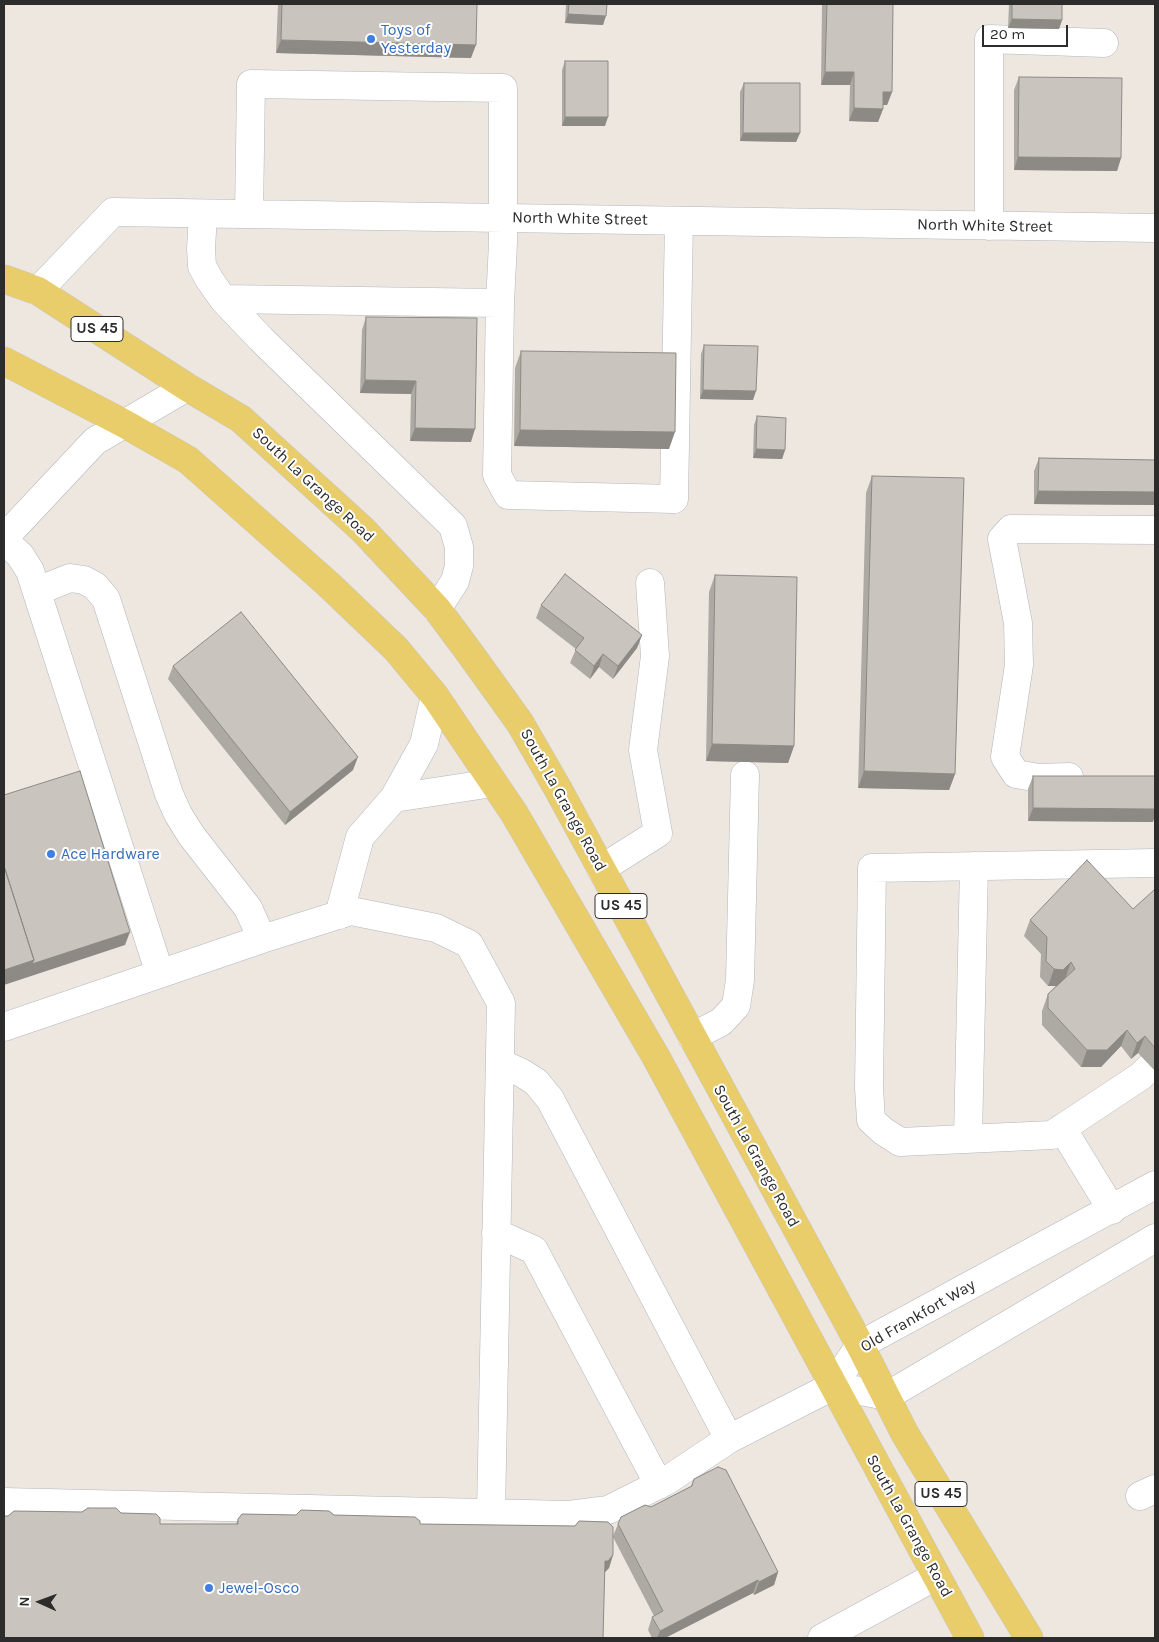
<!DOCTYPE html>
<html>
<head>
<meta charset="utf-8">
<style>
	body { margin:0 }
	#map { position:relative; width:1159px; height:1642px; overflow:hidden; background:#ede7e0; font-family:Karla,sans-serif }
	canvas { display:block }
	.frame { position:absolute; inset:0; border:5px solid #2c2c2c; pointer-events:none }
	.north { position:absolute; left:15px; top:1577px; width:50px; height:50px; -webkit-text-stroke:4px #fff; paint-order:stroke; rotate:272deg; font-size:14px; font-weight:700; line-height:20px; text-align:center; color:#2c2c2c }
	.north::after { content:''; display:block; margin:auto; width:18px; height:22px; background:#2c2c2c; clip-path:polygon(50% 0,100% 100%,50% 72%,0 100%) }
	.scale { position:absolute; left:982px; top:25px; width:86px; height:22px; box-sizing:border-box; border:2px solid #2c2c2c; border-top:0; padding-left:6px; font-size:15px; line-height:18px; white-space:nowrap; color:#2c2c2c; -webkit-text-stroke:4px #fff; paint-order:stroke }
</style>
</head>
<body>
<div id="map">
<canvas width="1159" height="1642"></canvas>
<div class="frame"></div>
<div class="north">N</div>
<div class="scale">20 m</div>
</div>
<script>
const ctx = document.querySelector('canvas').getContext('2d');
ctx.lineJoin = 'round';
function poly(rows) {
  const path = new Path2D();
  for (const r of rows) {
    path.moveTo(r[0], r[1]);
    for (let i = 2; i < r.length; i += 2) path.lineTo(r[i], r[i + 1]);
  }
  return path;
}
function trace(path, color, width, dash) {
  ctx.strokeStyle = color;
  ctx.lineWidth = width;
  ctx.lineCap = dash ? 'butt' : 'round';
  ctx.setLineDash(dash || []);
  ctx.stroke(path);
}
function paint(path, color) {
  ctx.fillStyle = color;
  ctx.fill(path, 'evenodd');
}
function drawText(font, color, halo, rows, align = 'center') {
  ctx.font = font + ' Karla,sans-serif';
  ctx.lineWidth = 4;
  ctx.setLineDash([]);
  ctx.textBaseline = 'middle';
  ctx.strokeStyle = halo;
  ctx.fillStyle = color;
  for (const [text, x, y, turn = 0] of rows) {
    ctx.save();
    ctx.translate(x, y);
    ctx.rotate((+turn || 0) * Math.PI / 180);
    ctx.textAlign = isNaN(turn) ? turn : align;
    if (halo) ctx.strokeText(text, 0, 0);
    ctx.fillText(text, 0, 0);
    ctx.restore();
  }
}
const minor = poly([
	[203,214,201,249,202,266,209,279,223,299,261,339,453,526,459,547,459,566,455,581,437,609],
	[249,214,251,84,503,88,503,243,500,303,497,475,508,495,674,499,679,221],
	[989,226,989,39,1104,43],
	[38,291,113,212,1155,228],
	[223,299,500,303],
	[4,538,95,441,187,387],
	[4,541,20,555,30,571,160,974],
	[37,591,70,578,84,580,95,586,106,599,169,794,178,814,191,835,248,908,262,939],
	[1069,777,1039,778,1016,774,1005,757,1019,665,1018,623,1002,539,1011,529,1155,530],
	[394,798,493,783],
	[1155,863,872,868,869,1088,871,1120,883,1131,900,1142,1052,1135,1141,1076,1155,1062],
	[601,869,658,833,643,750,655,656,650,583],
	[339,915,360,837,394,798,424,744,435,696],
	[4,1027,262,939,351,911,436,928,469,944,501,1003,491,1513],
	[692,1037,721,1022,736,1006,740,980,745,775],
	[500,1063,522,1073,536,1082,550,1099,729,1439],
	[1062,1128,1112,1210],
	[968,1138,974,866],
	[496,1233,534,1250,659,1485],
	[833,1386,887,1396,1155,1238],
	[1140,1496,1155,1489],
	[4,1502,569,1515,608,1510,666,1481,729,1439,833,1386,860,1345,1155,1185],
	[822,1638,936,1576]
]);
const major = poly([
	[4,279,38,291,187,387,241,419,363,530,437,609,469,652,520,723,558,789,860,1345,905,1434,1029,1638],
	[4,361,125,424,188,460,328,584,396,649,435,696,514,813,656,1057,970,1638]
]);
trace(minor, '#b3b5be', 29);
trace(major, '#c8c8c8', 29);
trace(minor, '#fff', 28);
trace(major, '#e8cd6a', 28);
paint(poly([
	[278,4,477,4,471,58,276,53],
	[566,4,607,4,603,25,565,23],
	[822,4,893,4,892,92,887,105,883,105,883,109,878,122,849,121,850,85,821,85],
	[1009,4,1062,4,1062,20,1059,29,1008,28],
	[565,61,605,126,562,126,562,70],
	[1019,77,1121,158,1117,171,1014,170,1014,90],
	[744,83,800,133,796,142,740,141,740,92],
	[366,317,471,442,410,441,411,394,360,393,362,330],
	[704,345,753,400,700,399,701,354],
	[521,351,669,449,514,446,515,368],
	[757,416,785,450,782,459,753,458,754,425],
	[1039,458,1155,460,1155,505,1034,504,1034,471],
	[872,476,955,774,949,790,858,788,866,493],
	[715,575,794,746,788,763,706,761,709,592],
	[541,605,642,635,637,648,613,679,599,667,590,679,570,663,576,649,536,618],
	[173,666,353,770,285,825,168,679],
	[1033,776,1153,822,1028,821,1028,789],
	[1155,890,1155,1071,1138,1053,1131,1059,1121,1046,1101,1067,1081,1067,1042,1025,1042,1011,1048,994,1056,986,1048,986,1040,977,1041,954,1024,936,1030,920,1133,909],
	[718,1467,726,1470,778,1572,774,1585,754,1595,753,1593,665,1638,652,1638,648,1630,652,1617,654,1616,613,1537,613,1555,609,1568,604,1573,603,1638,4,1638,4,1516,8,1516,14,1511,82,1512,88,1508,116,1508,121,1513,156,1514,160,1518,160,1524,236,1524,238,1519,242,1514,296,1515,301,1510,329,1511,334,1515,415,1517,420,1521,420,1524,575,1526,579,1521,608,1522,613,1527,613,1536,621,1517,645,1505,651,1507,691,1486,694,1479]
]), '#ada9a3');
paint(poly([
	[568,14,606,16,603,25,565,23],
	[1012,19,1062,20,1059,29,1008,28],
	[281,40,476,45,471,58,276,53],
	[825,72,854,72,850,85,821,85],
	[883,92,892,92,887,105,878,105],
	[854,108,883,109,878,122,849,121],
	[565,117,608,117,605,126,562,126],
	[743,133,800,133,796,142,740,141],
	[1018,157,1121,158,1117,171,1014,170],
	[365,380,416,381,411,394,360,393],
	[703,390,756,391,753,400,700,399],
	[415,428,475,429,471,442,410,441],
	[520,430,675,432,669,449,514,446],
	[756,449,785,450,782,459,753,458],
	[1038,491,1155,492,1155,505,1034,504],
	[642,635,637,648,613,679,618,666],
	[603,654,599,667,590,679,594,666],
	[712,744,794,746,788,763,706,761],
	[358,757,353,770,285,825,290,812],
	[864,771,955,774,949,790,858,788],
	[1033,808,1155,809,1155,816,1153,822,1028,821],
	[130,932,125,945,4,985,4,970,34,960],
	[1071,962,1065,979,1057,986,1048,986,1054,969],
	[1127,1030,1121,1046,1101,1067,1081,1067,1087,1050],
	[1145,1036,1138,1053,1131,1059,1137,1043],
	[613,1555,609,1568,603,1574,605,1561],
	[778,1572,774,1585,754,1595,759,1582],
	[758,1580,753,1593,665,1638,657,1638,660,1631]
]), '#8d8a85');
const building = poly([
	[282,4,477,4,476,45,281,40,282,4],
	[569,4,607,4,606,16,568,14,569,4],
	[827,4,893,4,892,92,883,92,883,109,854,108,854,72,825,72,827,4],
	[1012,4,1062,4,1062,20,1012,19,1012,4],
	[565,61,608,61,608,117,565,117,565,61],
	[1019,77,1122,78,1121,158,1018,157,1019,77],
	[744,83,800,83,800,133,743,133,744,83],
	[366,317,477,318,475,429,415,428,416,381,365,380,366,317],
	[704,345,758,346,756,391,703,390,704,345],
	[521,351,676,353,675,432,520,430,521,351],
	[757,416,786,418,785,450,756,449,757,416],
	[1039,458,1155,460,1155,492,1038,491,1039,458],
	[872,476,964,478,955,774,864,771,872,476],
	[565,574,642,635,618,666,603,654,594,666,575,650,584,638,541,605,565,574],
	[715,575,797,577,794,746,712,744,715,575],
	[241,612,358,757,290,812,173,666,241,612],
	[80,771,130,932,32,964,34,960,4,866,4,795,80,771],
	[1033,776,1155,776,1155,809,1033,808,1033,776],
	[1087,860,1133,909,1154,890,1155,890,1155,1048,1145,1036,1137,1043,1127,1030,1107,1050,1087,1050,1048,1008,1048,994,1075,969,1071,962,1063,970,1054,969,1046,961,1047,937,1030,920,1087,860],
	[4,866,34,960,4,970,4,866],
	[718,1467,726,1470,778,1572,759,1582,758,1580,660,1631,652,1617,663,1611,618,1524,621,1517,645,1505,651,1507,692,1486,694,1479,718,1467],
	[88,1508,116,1508,121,1513,156,1514,160,1518,160,1524,238,1524,238,1519,242,1514,296,1515,301,1510,329,1511,334,1515,415,1517,420,1521,420,1524,575,1526,579,1521,608,1522,613,1527,613,1555,608,1561,605,1561,603,1638,4,1638,4,1516,8,1516,14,1511,82,1512,88,1508]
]);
paint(building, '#c9c5be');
trace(building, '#8d8a85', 1);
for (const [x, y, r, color] of [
	[371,39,5,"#3f7fe0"],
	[51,854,5,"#3f7fe0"],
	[209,1588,5,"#3f7fe0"]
]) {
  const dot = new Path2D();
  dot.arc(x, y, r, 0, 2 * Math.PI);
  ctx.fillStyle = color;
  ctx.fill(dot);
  trace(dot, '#fff', 2);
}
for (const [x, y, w] of [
	[97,329,52],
	[621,906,52],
	[941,1494,52]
]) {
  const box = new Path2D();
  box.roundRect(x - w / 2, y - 12.5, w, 25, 4);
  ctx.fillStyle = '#fff';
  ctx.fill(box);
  trace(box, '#2c2c2c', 1);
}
drawText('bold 15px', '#2c2c2c', null, [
	["US 45",97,329],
	["US 45",621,906],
	["US 45",941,1494]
]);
drawText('16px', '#366cbe', '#fff', [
	["Toys of",381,30],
	["Yesterday",381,48],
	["Ace Hardware",61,854],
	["Jewel-Osco",219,1588]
], 'left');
drawText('16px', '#2c2c2c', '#fff', [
	["North White Street",580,219,1],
	["North White Street",985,226,1],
	["South La Grange Road",313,485,43],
	["South La Grange Road",563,800,61],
	["South La Grange Road",756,1156,61],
	["Old Frankfort Way",918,1316,-30],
	["South La Grange Road",909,1526,61]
]);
</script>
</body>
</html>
